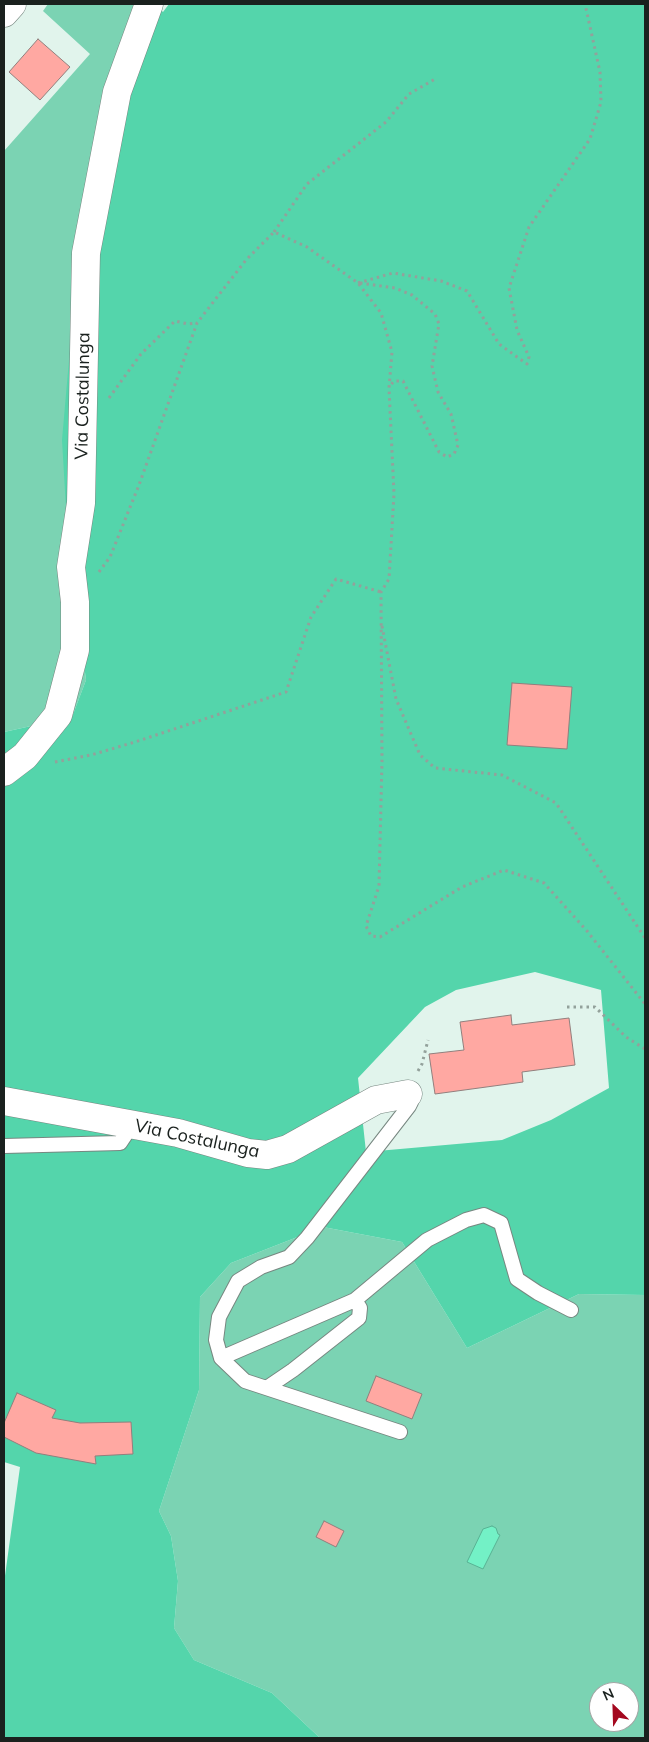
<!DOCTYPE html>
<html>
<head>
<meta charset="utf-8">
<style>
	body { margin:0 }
	#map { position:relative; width:649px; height:1742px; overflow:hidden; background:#e1f4ec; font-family:Mulish,sans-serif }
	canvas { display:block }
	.frame { position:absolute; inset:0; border:5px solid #1a211e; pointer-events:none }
	.north { position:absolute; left:589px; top:1682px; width:50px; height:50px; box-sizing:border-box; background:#fff; border:1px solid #a3a6a5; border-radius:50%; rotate:336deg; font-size:14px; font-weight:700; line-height:20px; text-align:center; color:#1a211e }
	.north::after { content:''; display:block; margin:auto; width:18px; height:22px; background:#a4081f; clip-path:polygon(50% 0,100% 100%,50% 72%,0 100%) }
</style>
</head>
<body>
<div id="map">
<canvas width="649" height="1742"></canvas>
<div class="frame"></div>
<div class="north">N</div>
</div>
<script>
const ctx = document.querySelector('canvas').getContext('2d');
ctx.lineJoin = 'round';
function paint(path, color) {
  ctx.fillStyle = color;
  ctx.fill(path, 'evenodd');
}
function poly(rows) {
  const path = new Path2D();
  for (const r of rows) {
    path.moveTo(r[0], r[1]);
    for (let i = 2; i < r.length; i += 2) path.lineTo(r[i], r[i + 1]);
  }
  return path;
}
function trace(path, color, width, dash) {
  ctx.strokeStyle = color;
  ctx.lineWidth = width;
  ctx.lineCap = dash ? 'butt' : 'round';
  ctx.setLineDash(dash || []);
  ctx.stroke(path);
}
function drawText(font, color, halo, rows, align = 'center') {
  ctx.font = font + ' Mulish,sans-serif';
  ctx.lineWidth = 4.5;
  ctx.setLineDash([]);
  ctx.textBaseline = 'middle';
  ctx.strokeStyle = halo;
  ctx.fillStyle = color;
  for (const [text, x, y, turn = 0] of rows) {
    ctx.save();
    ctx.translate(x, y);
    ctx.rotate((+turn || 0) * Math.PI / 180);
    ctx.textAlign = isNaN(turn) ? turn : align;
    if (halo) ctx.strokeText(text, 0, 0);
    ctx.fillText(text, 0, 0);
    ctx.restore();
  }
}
paint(poly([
	[48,4,142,4,68,543,86,680,72,717,4,732,4,151,90,54,43,11],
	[323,1227,402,1242,467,1348,579,1294,645,1295,645,1738,320,1738,272,1693,194,1660,174,1628,178,1581,171,1536,159,1511,199,1390,200,1297,231,1263],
	[599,1692,629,1692,629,1722,599,1722]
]), '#7bd3b3');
paint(poly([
	[154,4,163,12,169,4,645,4,645,1295,579,1294,467,1348,402,1242,323,1227,231,1263,200,1297,199,1390,159,1511,171,1536,178,1581,174,1628,194,1660,272,1693,320,1738,4,1738,4,1583,20,1467,4,1462,4,732,72,717,86,680,68,543,62,440,79,245],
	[535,972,601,990,609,1088,551,1120,502,1140,366,1152,358,1078,425,1007,456,990]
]), '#54d5ab');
const water = poly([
	[492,1526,496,1528,498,1534,500,1535,483,1569,467,1562,483,1529,492,1526]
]);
paint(water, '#73f1c6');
trace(water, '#58b394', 1);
const building = poly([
	[38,39,70,67,40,100,9,72,38,39],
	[512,683,572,687,567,749,507,745,512,683],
	[511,1015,512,1025,569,1018,575,1065,522,1072,523,1082,435,1094,429,1054,464,1050,460,1022,511,1015],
	[376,1376,422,1394,412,1419,366,1401,376,1376],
	[17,1393,56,1410,52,1418,80,1423,131,1422,133,1454,95,1456,96,1464,36,1453,4,1437,4,1423,17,1393],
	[324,1521,344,1531,336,1547,316,1537,324,1521]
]);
paint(building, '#ffa8a2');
trace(building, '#917f7d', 1);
const lane = poly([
	[4,1146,120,1143,126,1134,118,1123],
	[355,1300,427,1240,466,1220,484,1215,501,1223,517,1279,538,1293,571,1310],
	[221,1358,355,1300,360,1308,359,1318,293,1370,268,1387],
	[400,1432,245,1381,221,1358,216,1340,219,1317,238,1281,261,1267,289,1257,307,1238,409,1106,411,1102,408,1094]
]);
const street = poly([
	[4,13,12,4],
	[4,772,25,756,58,715,75,650,75,602,71,567,81,503,86,253,117,92,149,4],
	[4,1101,178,1133,248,1153,267,1155,288,1149,376,1100,408,1094]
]);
trace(lane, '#778780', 16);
trace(street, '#778780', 29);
trace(poly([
	[274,232,307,184,386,122,409,94,435,79],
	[358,283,393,273,441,281,467,291,499,344,527,364,529,357,517,330,509,288,529,227,590,139,601,102,600,72,585,4],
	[360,283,395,288,412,295,435,314,439,324,432,366,438,392,451,414,458,445,454,454,447,457,439,452,403,381,394,381,389,387],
	[109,398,141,354,175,321,188,324,197,323],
	[99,572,110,557,139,485,197,323,246,260,274,232,307,247,358,283,381,313,392,352,389,388,394,494,389,579,381,592,382,761,379,886,366,926,371,936,380,937,462,887,504,870,544,883,587,931,645,1004],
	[382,626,396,699,420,755,435,768,502,775,556,803,645,938],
	[55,762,91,755,135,742,286,692,311,617,336,579,381,592],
	[567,1007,595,1007,626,1037,645,1049],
	[418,1071,422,1064,428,1040]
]), '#93a19b', 3, [2.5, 4]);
trace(lane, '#fff', 14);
trace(street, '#fff', 28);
drawText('18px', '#1a211e', '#fff', [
	["Via Costalunga",83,396,-89],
	["Via Costalunga",197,1139,12]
]);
</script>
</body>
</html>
